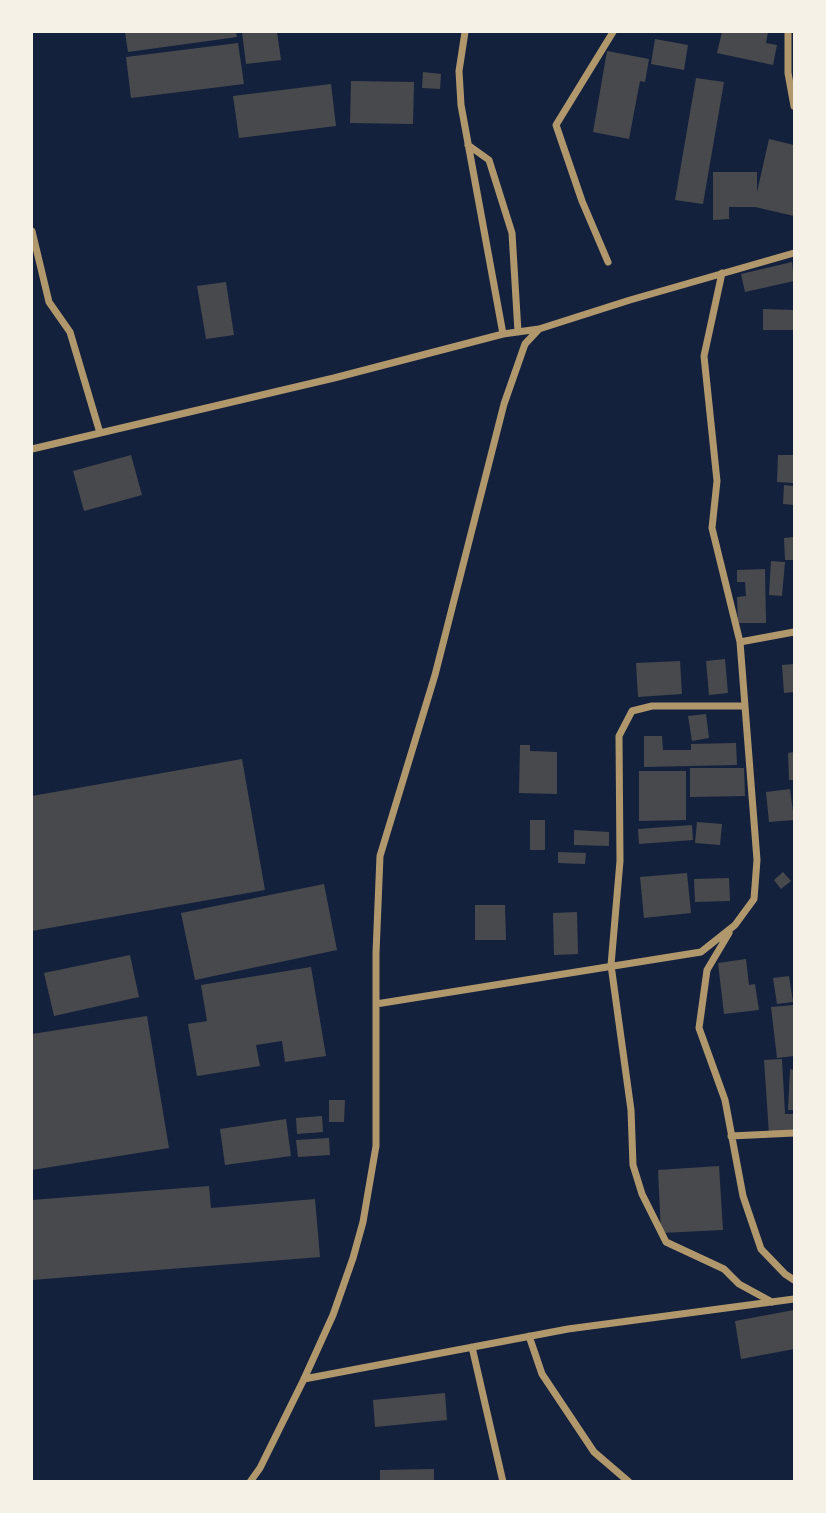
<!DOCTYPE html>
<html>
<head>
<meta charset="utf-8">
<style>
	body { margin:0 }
	#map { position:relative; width:826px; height:1513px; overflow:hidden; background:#14213d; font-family:"Times New Roman",serif }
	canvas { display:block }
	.frame { position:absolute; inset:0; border:33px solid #f6f1e7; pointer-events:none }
</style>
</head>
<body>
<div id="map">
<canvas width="826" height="1513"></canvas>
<div class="frame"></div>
</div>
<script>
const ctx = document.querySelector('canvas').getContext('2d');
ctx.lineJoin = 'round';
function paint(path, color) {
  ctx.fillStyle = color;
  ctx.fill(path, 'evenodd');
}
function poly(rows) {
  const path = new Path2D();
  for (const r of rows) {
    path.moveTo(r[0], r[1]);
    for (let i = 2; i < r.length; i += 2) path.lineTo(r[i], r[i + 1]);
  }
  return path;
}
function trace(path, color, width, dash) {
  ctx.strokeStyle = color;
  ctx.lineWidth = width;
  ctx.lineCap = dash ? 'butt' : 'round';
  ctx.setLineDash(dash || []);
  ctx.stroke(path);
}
paint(poly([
	[125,32,236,32,237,37,128,52],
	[242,32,277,32,281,60,246,64],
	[722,32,768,32,766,43,777,45,773,65,717,53],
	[655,39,688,45,684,70,651,64],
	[238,43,244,84,131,98,126,57],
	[607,51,649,59,645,82,640,81,629,139,593,132],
	[423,72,441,74,440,89,422,88],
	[696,78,724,82,703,204,675,200],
	[351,81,414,82,413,124,350,123],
	[331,84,336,126,239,138,233,96],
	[769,139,794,145,794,216,755,207,729,207,729,219,713,220,713,172,757,172,757,192],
	[792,262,794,281,745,292,741,274],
	[226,282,234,335,206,339,197,286],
	[763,309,794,310,794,330,763,330],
	[131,455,142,495,84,511,73,471],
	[778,455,794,455,794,483,777,482],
	[784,485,794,486,794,505,783,504],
	[794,537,794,560,785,560,784,538],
	[771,561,785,562,782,596,769,595],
	[765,569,766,623,738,623,737,597,746,596,745,582,737,582,737,570],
	[725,659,728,693,709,695,706,661],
	[680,661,682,694,638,697,636,663],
	[794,664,794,692,784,693,782,665],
	[706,714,709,738,692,741,688,716],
	[644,736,662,736,663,750,691,750,691,744,736,743,737,765,644,767],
	[520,745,530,745,530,751,557,752,557,794,519,793],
	[794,752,794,780,789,780,788,753],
	[242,759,265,890,32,931,32,796],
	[690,768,744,768,745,796,690,797],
	[639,771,686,771,686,820,639,821],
	[790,789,794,820,769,822,766,792],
	[530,820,545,820,545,850,530,850],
	[697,822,722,824,720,845,695,843],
	[692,825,693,840,639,844,638,829],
	[574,830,609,832,609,846,574,845],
	[558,852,586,853,585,864,558,863],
	[783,872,791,881,781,889,774,880],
	[687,873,691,913,644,918,640,877],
	[729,878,730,901,695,902,694,879],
	[324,884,337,950,195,980,181,913],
	[475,905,505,905,506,940,475,940],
	[577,912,578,954,554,955,553,913],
	[130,955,139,997,54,1016,44,973],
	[746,959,749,985,755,984,759,1010,724,1014,718,963],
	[311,967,326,1056,285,1062,282,1041,256,1045,260,1066,197,1076,188,1024,207,1021,201,985],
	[789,976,793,1002,777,1004,773,978],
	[794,1005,794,1056,777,1058,771,1007],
	[147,1016,169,1148,32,1170,32,1034],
	[782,1059,785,1114,794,1114,794,1132,769,1134,764,1060],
	[790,1069,794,1070,794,1110,788,1110],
	[329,1100,345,1100,344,1122,329,1122],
	[322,1116,323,1132,297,1134,296,1118],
	[286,1119,291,1156,225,1165,220,1129],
	[329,1138,330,1155,298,1157,296,1140],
	[719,1166,723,1230,661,1233,658,1170],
	[209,1186,211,1208,315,1199,320,1257,32,1280,32,1200],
	[794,1310,794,1349,741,1359,735,1321],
	[445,1393,447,1420,375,1427,373,1400],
	[434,1469,434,1482,380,1482,380,1470]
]), '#48494c');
trace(poly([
	[465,32,459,71,461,105,503,334],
	[788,32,788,73,794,106],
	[468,145,489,160,512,233,518,332],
	[32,231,49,302,70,332,100,433],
	[608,262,582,201,556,125,613,32],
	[722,273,704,356,717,481,712,528,740,642,794,632],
	[32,449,334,378,503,334,539,329],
	[745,706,652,706,632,711,619,736,620,861,611,965,631,1110,633,1165,642,1194,666,1242,724,1269,739,1284,772,1302],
	[729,933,707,970,699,1028,725,1100,743,1196,761,1249,785,1274,794,1280],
	[376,1004,701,952,735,925,754,899,757,860,740,642],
	[731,1136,794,1133],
	[529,1336,542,1374,594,1452,629,1482],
	[472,1347,503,1482],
	[304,1379,568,1329,794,1299],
	[250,1482,260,1468,304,1379,333,1315,353,1258,363,1222,376,1146,376,953,380,856,435,675,504,404,525,344,539,329,630,300,794,253]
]), '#b1986c', 7);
</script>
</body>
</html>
